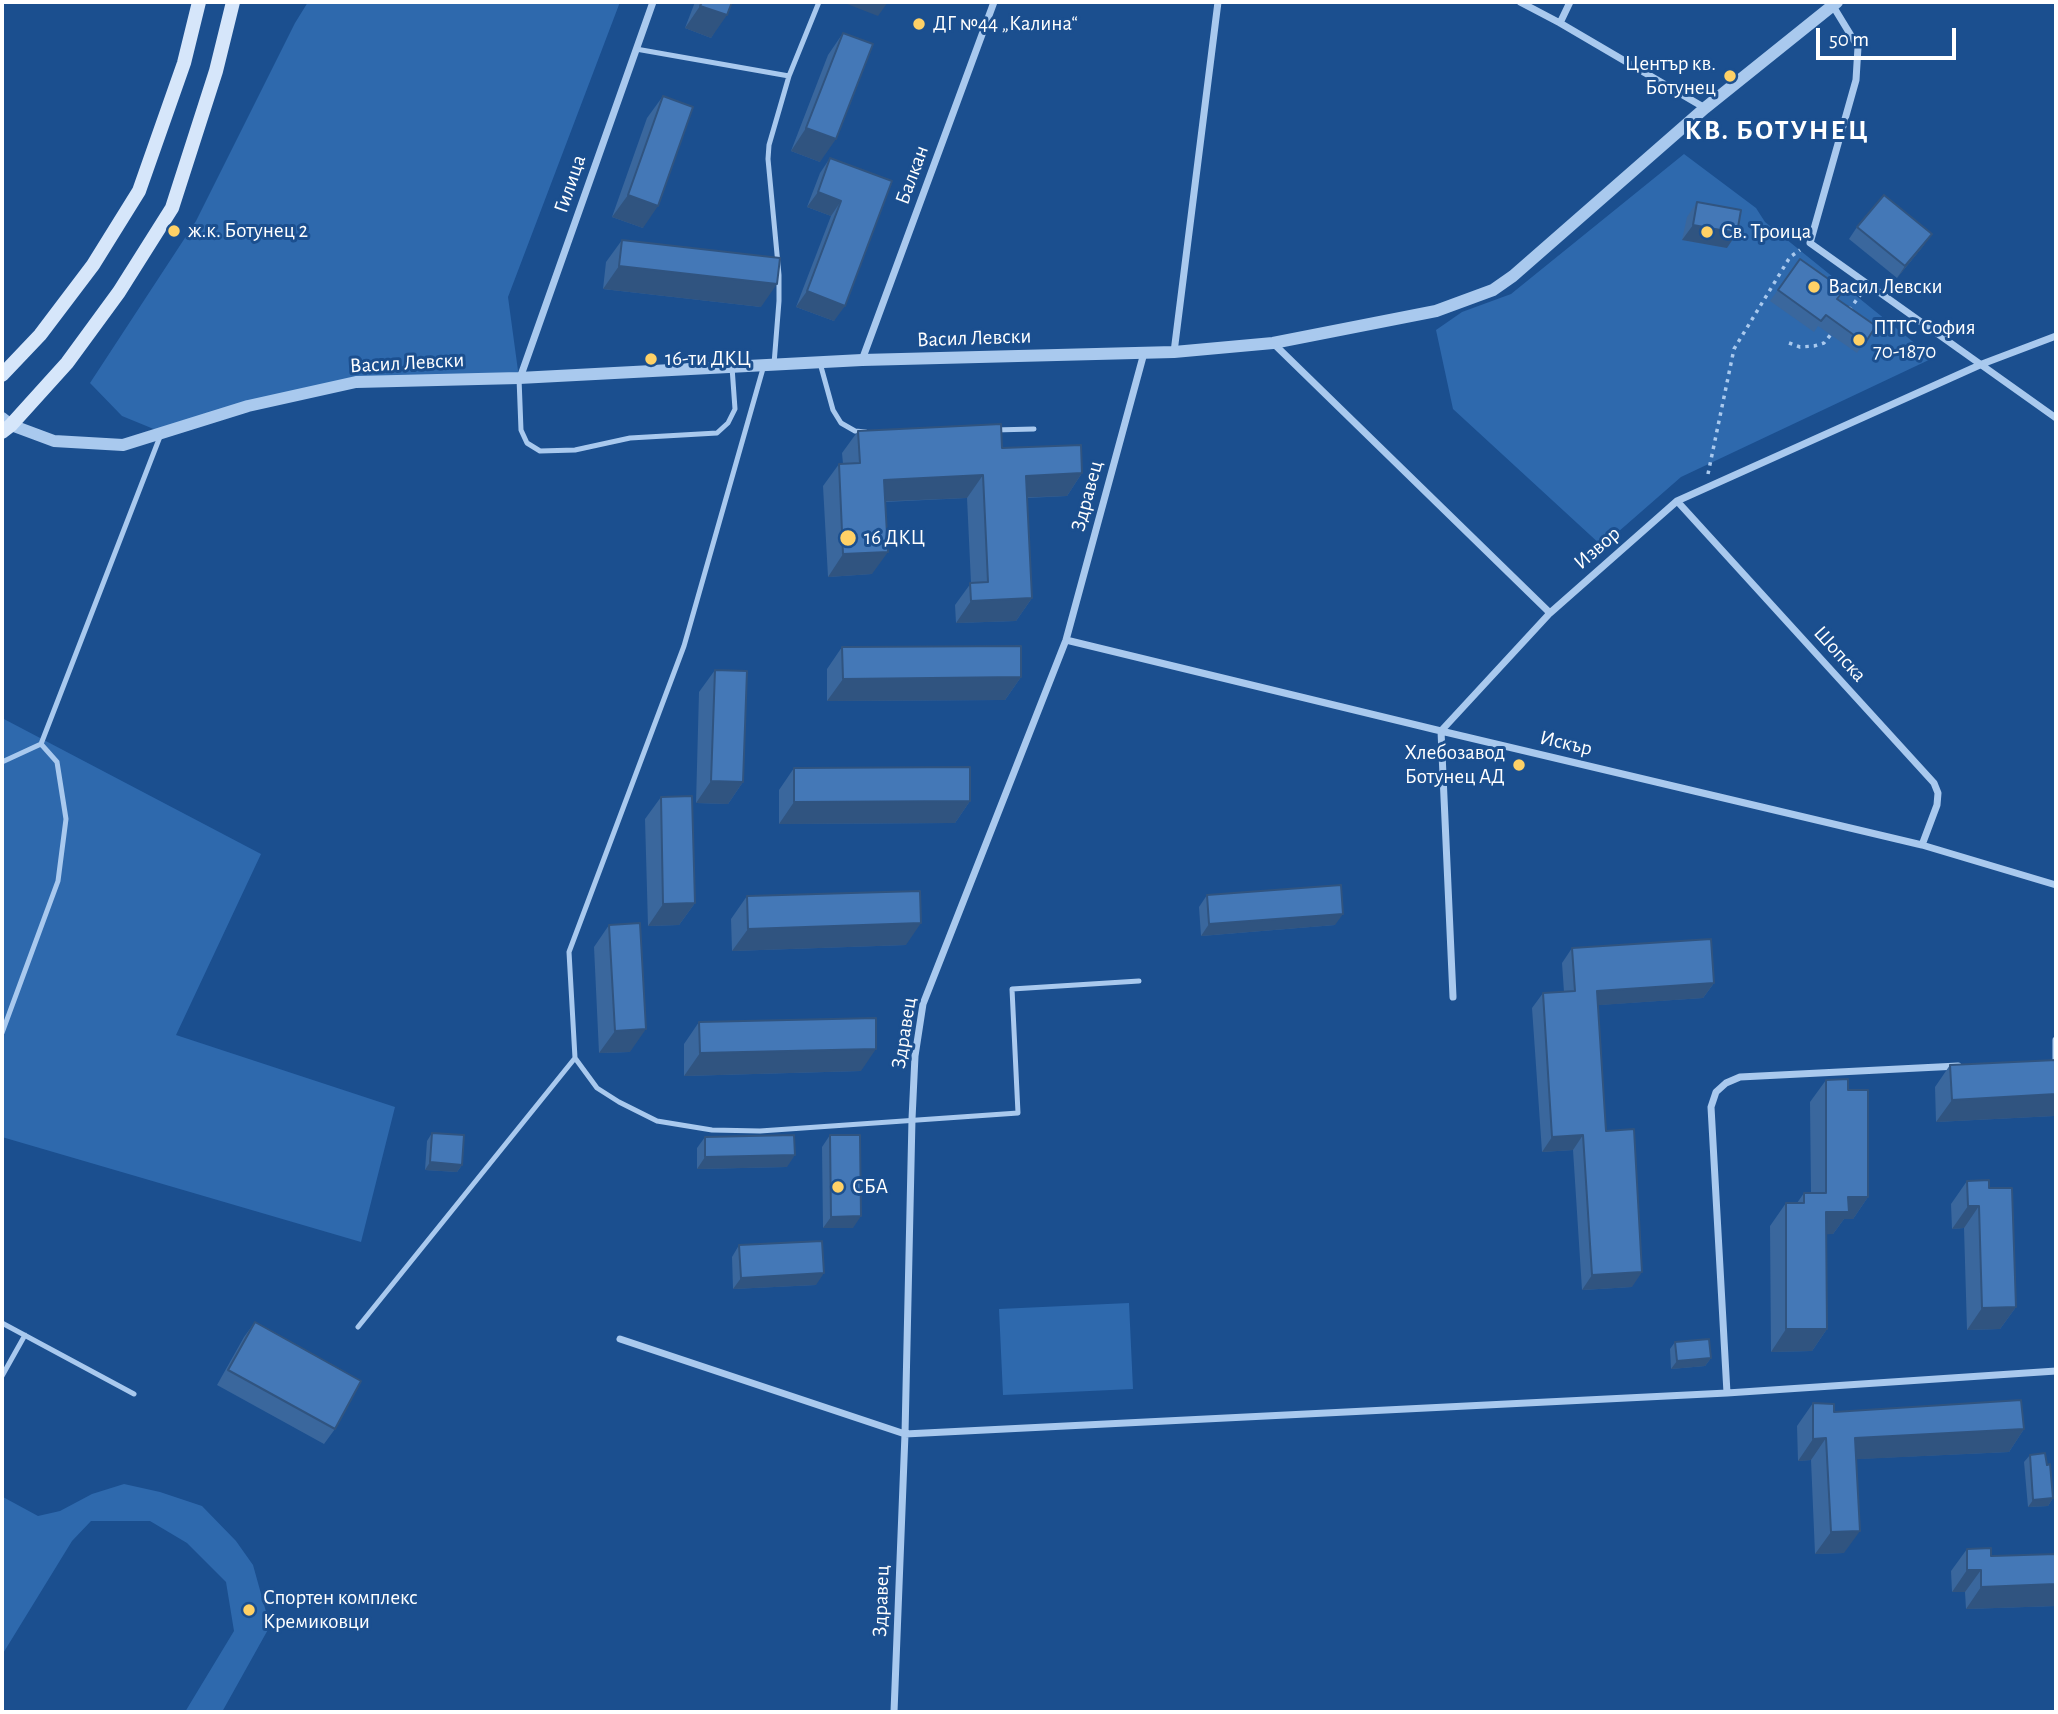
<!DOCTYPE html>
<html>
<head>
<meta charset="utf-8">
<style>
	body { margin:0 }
	#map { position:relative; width:2058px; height:1714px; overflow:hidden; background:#1b4f8f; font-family:"Alegreya Sans",sans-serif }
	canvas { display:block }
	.frame { position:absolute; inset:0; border:4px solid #fff; pointer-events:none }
	.scale { position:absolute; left:1816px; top:28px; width:140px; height:32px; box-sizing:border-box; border:4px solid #fff; border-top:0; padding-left:9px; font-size:21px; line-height:24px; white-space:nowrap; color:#fff; -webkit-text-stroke:5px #1b4f8f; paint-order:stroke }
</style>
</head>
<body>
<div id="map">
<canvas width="2058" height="1714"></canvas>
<div class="frame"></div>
<div class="scale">50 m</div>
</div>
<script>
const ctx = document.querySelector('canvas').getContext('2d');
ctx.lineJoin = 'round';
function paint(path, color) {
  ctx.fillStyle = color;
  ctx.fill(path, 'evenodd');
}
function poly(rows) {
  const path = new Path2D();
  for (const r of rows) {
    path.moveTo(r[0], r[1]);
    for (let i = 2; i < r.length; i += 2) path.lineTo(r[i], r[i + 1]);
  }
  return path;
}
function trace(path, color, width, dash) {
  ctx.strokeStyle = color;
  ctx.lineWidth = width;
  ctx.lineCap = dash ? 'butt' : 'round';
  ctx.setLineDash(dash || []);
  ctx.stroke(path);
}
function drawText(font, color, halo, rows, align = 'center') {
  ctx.font = font + ' "Alegreya Sans",sans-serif';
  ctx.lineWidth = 6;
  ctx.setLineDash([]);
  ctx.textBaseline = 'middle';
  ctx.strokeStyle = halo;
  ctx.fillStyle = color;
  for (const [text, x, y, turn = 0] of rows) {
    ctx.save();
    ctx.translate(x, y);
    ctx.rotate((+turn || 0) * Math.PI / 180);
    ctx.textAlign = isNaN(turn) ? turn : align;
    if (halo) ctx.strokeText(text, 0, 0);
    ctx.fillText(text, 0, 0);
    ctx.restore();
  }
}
paint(poly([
	[308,2,620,2,508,297,519,378,356,382,161,432,122,416,90,383,196,221,295,23],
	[1684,154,1756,208,1765,222,1933,358,1681,477,1602,546,1453,409,1436,330,1462,312,1511,294],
	[2,718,261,854,176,1035,395,1107,361,1242,2,1137],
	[1129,1303,1133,1389,1003,1395,999,1309],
	[124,1484,160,1492,202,1506,236,1541,253,1565,270,1626,222,1712,185,1712,234,1631,226,1582,187,1543,150,1521,91,1521,72,1541,2,1655,3,1497,38,1516,60,1511,92,1494]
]), '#2e69ad');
trace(poly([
	[1849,310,1861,294],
	[1789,343,1800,347,1814,346,1824,343,1832,333],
	[1708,474,1734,349,1790,257,1800,250]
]), '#a9c9ee', 3.5, [3.5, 5]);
trace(poly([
	[636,49,789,76],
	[820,363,833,410,841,423,855,431,866,432],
	[774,364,779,301,779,275,768,159,769,145,789,76,819,2],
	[764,365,684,646,569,952,575,1058,597,1088,619,1102,657,1121,712,1130,760,1131,1018,1113,1012,989,1139,981],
	[519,378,521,430,527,443,540,451,575,450,630,438,717,433,728,423,735,409,732,367],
	[994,430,1034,429],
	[2,762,41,744,161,434],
	[2,1033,58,881,66,819,57,762,41,744],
	[2,1323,134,1394],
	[358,1327,575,1058],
	[2,1376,25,1335]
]), '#a9c9ee', 5);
trace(poly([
	[1520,2,1560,23,1705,108],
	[1833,6,1858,47,1856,80,1810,243,2056,418],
	[1560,23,1570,2],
	[1274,344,1550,613],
	[1174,352,1218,2],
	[862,360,994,2],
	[520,378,653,2],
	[1677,501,1934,783,1938,793,1937,805,1922,845],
	[1066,640,1441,731,1922,845,2056,885],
	[1453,997,1441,731,1550,613,1677,501,1982,364,2056,336],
	[2056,1040,2056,1066],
	[620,1339,905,1434,1727,1393,2056,1371],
	[1727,1393,1711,1107,1716,1092,1726,1083,1740,1077,1958,1066],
	[894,1712,905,1434,912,1119,915,1056,923,1004,1066,640,1144,353]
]), '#a9c9ee', 7);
trace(poly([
	[2,418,11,425,54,441,123,445,248,406,356,382,519,378,862,360,1174,352,1273,343,1436,311,1493,290,1513,276,1705,108,1837,2]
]), '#a9c9ee', 12);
trace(poly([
	[2,375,40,335,93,265,139,191,184,63,199,2],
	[2,432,11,425,67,363,119,292,172,208,216,71,233,2]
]), '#d6e6fa', 14);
paint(poly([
	[695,2,732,2,711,38,685,28],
	[843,33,820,162,791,151,828,55],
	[663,96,643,228,612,217,647,118],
	[830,158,892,181,834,321,796,307,831,216,807,207,820,173],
	[1697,202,1727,248,1682,240,1687,217],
	[1857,227,1924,245,1897,278,1849,239],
	[622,240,761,307,603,289,606,262],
	[1800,259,1837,299,1876,326,1857,353,1818,326,1814,332,1770,301],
	[858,431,1002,448,1082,473,1067,496,1027,498,1032,598,1016,621,956,623,955,605,971,583,967,498,885,502,872,574,828,577,823,486,839,464,843,464,842,453],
	[842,647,1021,677,1005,700,827,701,827,669],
	[715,670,743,782,728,804,696,803,699,692],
	[794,768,970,801,955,823,779,824,779,790],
	[661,797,695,903,679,925,648,926,645,819],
	[1207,895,1335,925,1201,936,1199,907],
	[747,896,906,945,732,951,731,919],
	[609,925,630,1052,599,1053,594,947],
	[1572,948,1714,983,1703,998,1598,1005,1606,1131,1632,1287,1582,1290,1573,1150,1542,1152,1532,1008,1543,993,1564,992,1562,963],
	[699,1022,861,1071,684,1076,684,1044],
	[1950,1065,2054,1116,1936,1122,1935,1087],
	[1826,1080,1848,1090,1868,1197,1853,1219,1844,1219,1833,1234,1826,1234,1827,1329,1812,1351,1771,1352,1770,1226,1786,1203,1797,1203,1804,1193,1811,1193,1810,1102],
	[432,1133,462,1165,457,1172,425,1170,427,1141],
	[830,1135,853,1228,823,1228,822,1147],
	[705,1137,787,1167,697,1169,697,1148],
	[1967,1181,1989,1188,2016,1307,2000,1329,1967,1330,1964,1228,1952,1229,1951,1204],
	[739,1245,816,1285,733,1289,732,1257],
	[255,1322,335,1429,324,1444,217,1385,244,1337],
	[1675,1342,1711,1358,1705,1366,1671,1369,1670,1349],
	[1813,1403,1834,1412,2024,1429,2009,1452,1856,1459,1844,1553,1815,1554,1811,1460,1798,1461,1797,1426],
	[2030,1455,2047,1465,2053,1498,2048,1506,2028,1507,2024,1462],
	[1967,1549,1991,1556,2056,1554,2056,1606,1966,1609,1965,1592,1952,1592,1951,1571]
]), '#3a679d');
paint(poly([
	[849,2,888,2,878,16,847,4],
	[700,6,727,15,711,38,685,28],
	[806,128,836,139,820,162,791,151],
	[818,192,841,201,831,216,807,207],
	[628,195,658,206,643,228,612,217],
	[1693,225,1737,233,1727,248,1682,240],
	[1932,234,1924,245,1897,278,1905,266],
	[619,266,777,284,761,307,603,289],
	[807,291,845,306,834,321,796,307],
	[1082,473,1067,496,1010,498,1026,476],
	[983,475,967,498,869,502,884,480],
	[888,552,872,574,828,577,843,554],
	[1032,598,1016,621,956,623,971,601],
	[1021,677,1005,700,827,701,843,679],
	[711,781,743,782,728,804,696,803],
	[970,801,955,823,779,824,794,802],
	[695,903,679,925,648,926,663,904],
	[1343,914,1335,925,1201,936,1209,924],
	[921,923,906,945,732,951,748,929],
	[1714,983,1703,998,1587,1006,1597,991],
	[646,1029,630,1052,599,1053,615,1031],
	[876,1049,861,1071,684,1076,700,1053],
	[2056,1094,2056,1113,2054,1116,1936,1122,1952,1100],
	[1583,1135,1573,1150,1542,1152,1552,1137],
	[795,1155,787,1167,697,1169,705,1157],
	[430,1162,462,1165,457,1172,425,1170],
	[1848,1197,1868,1197,1853,1219,1844,1219,1833,1234,1811,1235,1826,1212],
	[1968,1206,1979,1206,1964,1228,1952,1229],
	[861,1216,853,1228,823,1228,831,1217],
	[1642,1272,1632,1287,1582,1290,1592,1275],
	[824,1273,816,1285,733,1289,741,1278],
	[2016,1307,2000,1329,1967,1330,1982,1308],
	[1786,1329,1827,1329,1812,1351,1771,1352],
	[1711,1358,1705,1366,1671,1369,1677,1361],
	[2024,1429,2009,1452,1840,1460,1855,1438],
	[1826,1438,1811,1460,1798,1461,1813,1439],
	[2053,1498,2048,1506,2028,1507,2033,1500],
	[1860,1531,1844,1553,1815,1554,1831,1532],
	[1967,1570,1981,1570,1965,1592,1952,1592],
	[2056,1584,2056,1606,1966,1609,1981,1587]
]), '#305480');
const building = poly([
	[702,2,732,2,727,15,700,6,702,2],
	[843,33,873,44,836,139,806,128,843,33],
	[663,96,693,107,658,206,628,195,663,96],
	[830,158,892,181,845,306,807,291,841,201,818,192,830,158],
	[1884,195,1932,234,1905,266,1857,227,1884,195],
	[1697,202,1741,210,1737,233,1693,225,1697,202],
	[622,240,780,258,777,284,619,266,622,240],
	[1800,259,1844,290,1837,299,1876,326,1865,343,1826,315,1821,321,1778,290,1800,259],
	[1001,424,1002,448,1081,445,1082,473,1026,476,1032,598,971,601,970,583,988,582,983,475,884,480,888,552,843,554,839,464,860,463,858,431,1001,424],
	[1021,646,1021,677,843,679,842,647,1021,646],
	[715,670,747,671,743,782,711,781,715,670],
	[970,767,970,801,794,802,794,768,970,767],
	[692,796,695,903,663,904,661,797,692,796],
	[1341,885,1343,914,1209,924,1207,895,1341,885],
	[920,891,921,923,748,929,747,896,920,891],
	[640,923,646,1029,615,1031,609,925,640,923],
	[1711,939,1714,983,1597,991,1606,1131,1634,1129,1642,1272,1592,1275,1583,1135,1552,1137,1543,993,1575,991,1572,948,1711,939],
	[876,1018,876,1049,700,1053,699,1022,876,1018],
	[2056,1060,2056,1094,1952,1100,1950,1065,2056,1060],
	[1848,1079,1848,1090,1868,1090,1868,1197,1848,1197,1849,1212,1826,1212,1827,1329,1786,1329,1786,1203,1804,1203,1804,1193,1826,1193,1826,1080,1848,1079],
	[432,1133,464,1135,462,1165,430,1162,432,1133],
	[794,1135,795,1155,705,1157,705,1137,794,1135],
	[830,1135,860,1135,861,1216,831,1217,830,1135],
	[1989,1180,1989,1188,2012,1188,2016,1307,1982,1308,1979,1206,1968,1206,1967,1181,1989,1180],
	[822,1241,824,1273,741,1278,739,1245,822,1241],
	[255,1322,361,1381,335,1429,228,1370,255,1322],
	[1709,1339,1711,1358,1677,1361,1675,1342,1709,1339],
	[2021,1400,2024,1429,1855,1438,1860,1531,1831,1532,1826,1438,1813,1439,1813,1403,1834,1404,1834,1412,2021,1400],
	[2045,1453,2047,1465,2050,1464,2053,1498,2033,1500,2030,1455,2045,1453],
	[1991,1548,1991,1556,2056,1554,2056,1584,1981,1587,1981,1570,1967,1570,1967,1549,1991,1548]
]);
paint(building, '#4478b7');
trace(building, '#305480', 2);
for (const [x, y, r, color] of [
	[919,24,7,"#ffd166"],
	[1730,76,7,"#ffd166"],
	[174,231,7,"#ffd166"],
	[1707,232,7,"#ffd166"],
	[1814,287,7,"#ffd166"],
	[1859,340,7,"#ffd166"],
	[651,359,7,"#ffd166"],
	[848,538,9,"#ffd166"],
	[1519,765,7,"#ffd166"],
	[838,1187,7,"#ffd166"],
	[249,1610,7,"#ffd166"]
]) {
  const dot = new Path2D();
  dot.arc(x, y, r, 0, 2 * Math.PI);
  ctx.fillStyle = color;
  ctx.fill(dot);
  trace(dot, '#1b4f8f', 2.5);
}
drawText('21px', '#fff', '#1b4f8f', [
	["ДГ №44 „Калина“",933,24],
	["Център кв.",1716,64,"right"],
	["Ботунец",1716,88,"right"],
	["ж.к. Ботунец 2",188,231],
	["Св. Троица",1721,232],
	["Васил Левски",1828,287],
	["ПТТС София",1873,328],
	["70-1870",1873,352],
	["16-ти ДКЦ",665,359],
	["16 ДКЦ",864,538],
	["Хлебозавод",1505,753,"right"],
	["Ботунец АД",1505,777,"right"],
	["СБА",852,1187],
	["Спортен комплекс",263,1598],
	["Кремиковци",263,1622]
], 'left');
drawText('21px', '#fff', '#1b4f8f', [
	["Балкан",912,175,-70],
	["Гилица",570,184,-71],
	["Васил Левски",974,338,-2],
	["Васил Левски",407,363,-3],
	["Здравец",1087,496,-75],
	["Извор",1597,548,-41],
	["Шопска",1840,654,48],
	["Искър",1566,743,13],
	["Здравец",904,1033,-81],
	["Здравец",881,1601,-88]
]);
ctx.letterSpacing = '2px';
drawText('bold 28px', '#fff', '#1b4f8f', [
	["КВ. БОТУНЕЦ",1777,131]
]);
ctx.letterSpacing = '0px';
</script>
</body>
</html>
